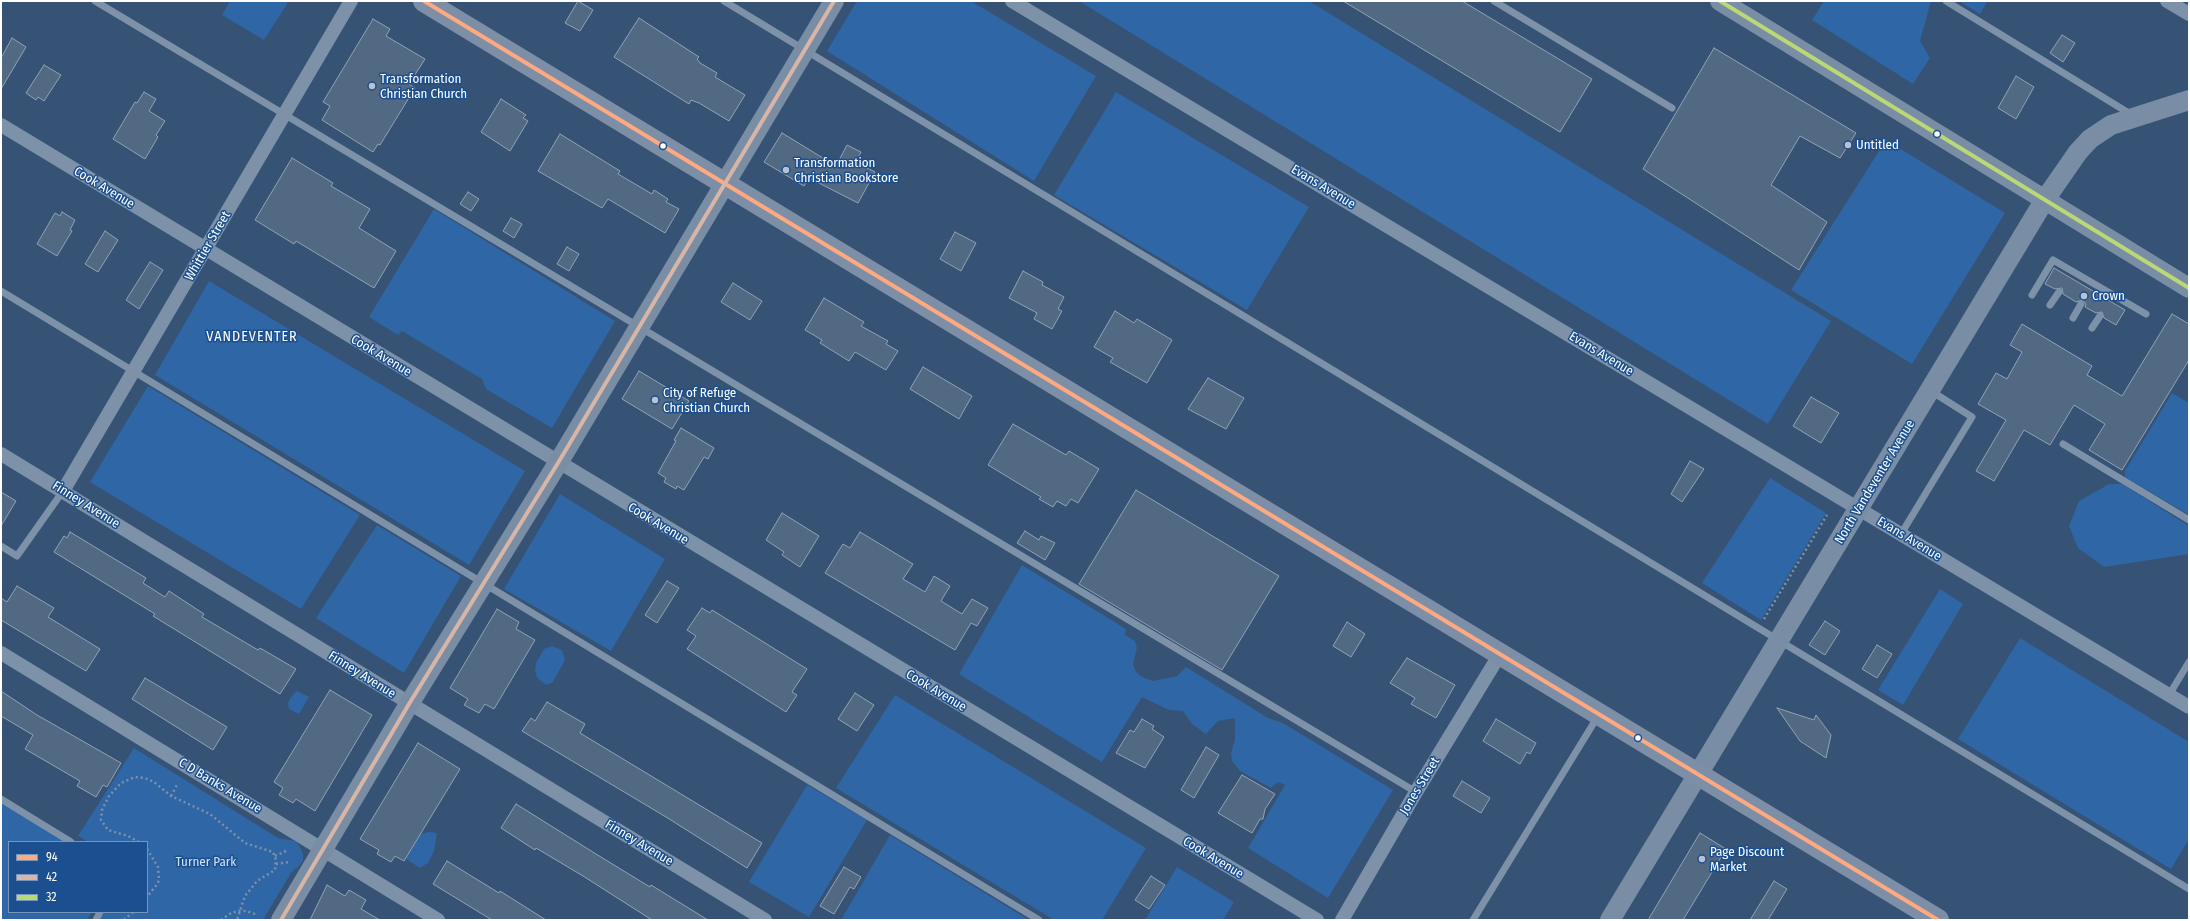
<!DOCTYPE html>
<html>
<head>
<meta charset="utf-8">
<style>
	body { margin:0 }
	#map { position:relative; width:2190px; height:921px; overflow:hidden; background:#365274; font-family:"Fira Sans Condensed",sans-serif }
	canvas { display:block }
	.frame { position:absolute; inset:0; border:2px solid #fff; pointer-events:none }
	.legend { position:absolute; left:8px; top:841px; width:140px; height:72px; box-sizing:border-box; background:#1b4f8f; border:1px solid #7695bc; margin:0; padding:5px 7px; list-style:none; font-size:12px; color:#fff }
	.legend li { display:flex; align-items:center; gap:8px; height:20px }
	.legend b { width:20px; border:1px solid #7695bc }
</style>
</head>
<body>
<div id="map">
<canvas width="2190" height="921"></canvas>
<div class="frame"></div>
<ul class="legend">
<li><b style="height:5px;background:#ffa980"></b>94</li>
<li><b style="height:5px;background:#d8b5a6"></b>42</li>
<li><b style="height:5px;background:#bad876"></b>32</li>
</ul>
</div>
<script>
const ctx = document.querySelector('canvas').getContext('2d');
ctx.lineJoin = 'round';
function paint(path, color) {
  ctx.fillStyle = color;
  ctx.fill(path, 'evenodd');
}
function poly(rows) {
  const path = new Path2D();
  for (const r of rows) {
    path.moveTo(r[0], r[1]);
    for (let i = 2; i < r.length; i += 2) path.lineTo(r[i], r[i + 1]);
  }
  return path;
}
function trace(path, color, width, dash) {
  ctx.strokeStyle = color;
  ctx.lineWidth = width;
  ctx.lineCap = dash ? 'butt' : 'round';
  ctx.setLineDash(dash || []);
  ctx.stroke(path);
}
function drawText(font, color, halo, rows, align = 'center') {
  ctx.font = font + ' "Fira Sans Condensed",sans-serif';
  ctx.lineWidth = 3;
  ctx.setLineDash([]);
  ctx.textBaseline = 'middle';
  ctx.strokeStyle = halo;
  ctx.fillStyle = color;
  for (const [text, x, y, turn = 0] of rows) {
    ctx.save();
    ctx.translate(x, y);
    ctx.rotate((+turn || 0) * Math.PI / 180);
    ctx.textAlign = isNaN(turn) ? turn : align;
    if (halo) ctx.strokeText(text, 0, 0);
    ctx.fillText(text, 0, 0);
    ctx.restore();
  }
}
paint(poly([
	[230,1,289,1,264,40,222,15],
	[857,1,971,1,1096,76,1034,181,827,51],
	[1079,1,1309,1,1831,321,1768,424],
	[1824,1,1931,1,1920,41,1930,58,1913,84,1812,20],
	[1959,1,1988,1,1980,14],
	[1116,92,1309,207,1247,310,1054,195],
	[1886,140,2005,213,1912,364,1791,290],
	[434,209,615,321,552,428,486,389,482,379,402,331,398,335,369,317],
	[209,281,525,471,469,565,155,375],
	[148,386,360,515,301,609,90,482],
	[2172,393,2189,403,2189,515,2125,477,2125,471],
	[1770,478,1826,513,1761,620,1702,583],
	[2109,484,2122,484,2189,526,2189,554,2104,567,2078,548,2069,526,2079,501],
	[560,494,665,559,611,651,504,589],
	[377,525,461,576,404,673,316,618],
	[1022,565,1126,629,1125,635,1135,641,1137,648,1133,664,1136,672,1142,677,1153,681,1177,676,1186,667,1268,718,1283,723,1393,790,1328,898,1248,848,1285,785,1278,782,1271,788,1240,771,1232,761,1231,753,1235,739,1235,718,1218,721,1206,734,1192,724,1183,711,1169,710,1142,697,1102,762,959,674],
	[1940,589,1963,604,1903,705,1878,690],
	[2020,638,2189,742,2189,839,2171,869,1958,739],
	[552,646,562,650,565,660,553,682,546,685,537,678,535,671,536,663,544,649],
	[297,691,309,697,299,714,289,709,288,704,290,698],
	[895,695,1146,848,1102,920,1054,920,836,788],
	[134,748,278,838,295,841,299,845,303,854,303,860,300,865,291,873,263,920,99,920,104,912,147,912,147,842,88,842,78,836],
	[807,785,867,820,809,917,749,882],
	[1,802,68,842,9,842,9,912,92,912,87,920,1,920],
	[429,832,437,833,434,851,428,863,420,868,406,859,420,834],
	[890,835,1029,920,841,920],
	[1177,867,1234,902,1223,920,1145,920]
]), '#2f66a5');
const building = poly([
	[578,1,593,10,580,31,565,23,578,1],
	[1343,1,1462,1,1592,79,1560,132,1343,1],
	[639,18,699,57,697,59,700,63,717,73,715,77,745,95,729,121,699,103,691,100,689,104,614,57,639,18],
	[373,19,390,29,386,36,425,59,409,84,415,88,380,145,378,144,373,152,322,120,330,106,323,102,373,19],
	[2062,35,2075,43,2063,62,2050,53,2062,35],
	[12,38,26,47,1,89,1,58,12,38],
	[1714,48,1856,133,1840,158,1800,136,1771,185,1827,222,1799,270,1643,169,1714,48],
	[44,65,61,75,44,101,38,97,36,100,26,93,44,65],
	[2016,76,2034,87,2016,119,1998,108,2016,76],
	[144,92,156,99,149,111,165,121,156,135,158,137,145,159,113,139,135,102,137,103,144,92],
	[501,99,526,115,523,118,528,121,510,151,481,132,501,99],
	[782,133,836,166,847,145,861,152,856,162,875,172,858,203,809,178,804,186,764,162,782,133],
	[560,134,620,171,618,174,652,194,654,190,668,199,666,202,679,209,665,233,608,199,602,208,538,171,560,134],
	[292,158,333,183,331,186,370,209,359,228,396,251,374,288,296,241,294,244,255,220,292,158],
	[468,192,479,199,471,211,460,204,468,192],
	[62,212,75,220,70,230,72,231,57,256,37,244,55,213,60,216,62,212],
	[511,218,522,224,514,238,503,231,511,218],
	[105,231,118,240,98,272,85,264,105,231],
	[955,232,976,243,961,271,940,259,955,232],
	[567,247,579,254,569,271,557,264,567,247],
	[150,262,163,270,139,309,126,300,150,262],
	[2054,268,2125,310,2116,325,2104,318,2102,312,2096,313,2085,307,2086,304,2083,300,2076,302,2063,294,2062,288,2055,289,2045,284,2054,268],
	[1023,271,1043,282,1042,285,1064,297,1058,309,1062,311,1052,329,1034,319,1037,313,1009,298,1023,271],
	[733,283,762,301,750,320,721,302,733,283],
	[824,298,864,322,861,326,888,341,886,344,898,351,886,370,855,352,849,361,820,343,822,340,805,330,824,298],
	[1115,311,1134,323,1137,319,1172,340,1147,383,1110,362,1113,358,1094,347,1115,311],
	[2172,314,2189,324,2189,360,2122,470,2089,450,2105,424,2074,405,2050,445,2024,430,1994,481,1976,471,2006,420,1978,404,1996,373,2007,379,2022,352,2010,345,2022,324,2092,366,2087,375,2122,396,2172,314],
	[923,367,972,396,959,419,910,389,923,367],
	[639,371,689,401,672,429,622,399,639,371],
	[1208,378,1244,398,1226,429,1188,409,1208,378],
	[1811,397,1839,413,1821,443,1793,426,1811,397],
	[1013,424,1066,455,1069,451,1099,469,1078,503,1071,499,1066,506,1057,501,1053,507,1039,499,1041,497,988,465,1013,424],
	[681,428,714,448,708,459,704,457,684,490,677,486,676,489,664,482,666,478,658,473,676,441,674,440,681,428],
	[1690,461,1704,469,1682,502,1671,494,1690,461],
	[1136,490,1279,576,1222,670,1079,584,1136,490],
	[1,492,16,501,1,526,1,492],
	[782,513,819,536,800,567,782,555,784,552,766,540,782,513],
	[1025,531,1039,540,1041,536,1055,543,1045,560,1017,543,1025,531],
	[70,532,146,578,143,583,165,597,169,591,204,614,202,617,258,650,260,648,296,669,280,694,153,616,155,614,54,552,64,536,67,538,70,532],
	[860,532,913,564,903,579,925,592,934,576,950,586,941,601,962,614,972,599,988,608,977,626,971,623,955,650,825,573,843,544,850,548,860,532],
	[667,581,679,588,657,623,645,615,667,581],
	[17,586,54,608,48,617,100,649,86,671,1,620,1,598,7,602,17,586],
	[702,608,710,613,712,610,807,669,792,692,797,695,786,712,687,649,696,636,687,630,702,608],
	[497,609,519,622,516,629,535,640,494,709,485,704,479,713,464,705,468,699,450,688,497,609],
	[1825,621,1840,631,1825,655,1809,645,1825,621],
	[1347,622,1365,634,1351,657,1333,646,1347,622],
	[1877,645,1892,654,1877,678,1862,669,1877,645],
	[1407,658,1455,685,1436,718,1411,704,1415,698,1390,683,1407,658],
	[145,678,227,727,213,750,132,699,145,678],
	[330,690,372,715,315,811,296,799,293,803,279,795,283,788,274,782,330,690],
	[1,691,37,715,121,763,107,787,103,785,96,797,77,786,80,781,25,749,33,735,1,716,1,691],
	[855,693,874,705,857,731,838,719,855,693],
	[547,702,585,724,580,733,762,843,747,868,666,817,522,731,531,718,535,721,547,702],
	[1777,708,1814,720,1816,715,1831,735,1826,758,1800,741,1777,708],
	[1142,719,1154,726,1152,729,1164,737,1145,768,1116,753,1130,730,1134,732,1142,719],
	[1496,719,1536,743,1530,754,1527,752,1520,764,1483,741,1496,719],
	[418,743,460,769,404,861,395,856,391,862,377,854,379,850,360,839,418,743],
	[1206,747,1219,755,1194,798,1181,790,1206,747],
	[1242,775,1275,794,1265,809,1263,819,1260,819,1252,833,1218,813,1242,775],
	[1462,781,1490,798,1481,813,1453,796,1462,781],
	[516,804,596,854,650,887,651,885,708,920,652,920,583,876,536,848,535,850,501,828,516,804],
	[1700,833,1726,849,1683,920,1648,920,1700,833],
	[447,861,499,893,500,891,546,920,492,920,433,884,447,861],
	[844,867,861,877,854,889,850,887,834,914,820,906,844,867],
	[1151,876,1165,885,1149,909,1135,900,1151,876],
	[1774,881,1787,889,1768,920,1750,920,1774,881],
	[327,885,345,896,349,890,366,900,361,909,380,920,310,920,327,885]
]);
paint(building, '#526984');
trace(building, '#92a2b6', 1);
trace(poly([
	[1764,619,1827,515],
	[171,796,178,783],
	[139,842,128,836,108,830,101,820,102,810,109,796,121,783,135,777,145,778,154,782,171,796,210,814,245,843,273,852,276,860,275,870,257,881,245,896,237,920],
	[147,849,158,867,159,878,158,883,147,897],
	[275,856,288,850],
	[276,864,290,862],
	[124,920,133,912],
	[221,920,231,913,239,911,246,911,258,915]
]), '#7d92a8', 2.5, [2, 3]);
trace(poly([
	[95,1,1416,792],
	[724,1,2189,889],
	[1494,1,1672,108],
	[1946,1,2132,115],
	[1,291,1039,920],
	[2032,295,2053,260,2146,314],
	[2050,305,2059,292],
	[2073,318,2081,304],
	[2092,328,2100,316],
	[2063,444,2189,520],
	[1901,534,1972,417,1931,391],
	[1,546,17,556,63,491],
	[2169,695,2189,662],
	[1,799,71,842],
	[96,920,100,912],
	[1473,920,1598,716]
]), '#7d92a8', 7);
trace(poly([
	[1012,1,2189,707],
	[2167,1,2189,14],
	[1,125,1317,920],
	[1,454,765,920],
	[63,491,351,1],
	[1,653,438,920],
	[1342,920,1416,792,1500,654]
]), '#7d92a8', 14);
trace(poly([
	[1720,1,2189,288],
	[281,920,409,704,558,463,834,1],
	[1610,920,2044,201,2078,152,2090,139,2111,125,2189,100]
]), '#798da4', 20);
trace(poly([
	[424,1,1938,920]
]), '#7d8ea7', 22);
trace(poly([
	[424,1,1938,920]
]), '#ffa980', 4);
trace(poly([
	[281,920,409,704,558,463,834,1]
]), '#d8b5a6', 4);
trace(poly([
	[1720,1,2189,288]
]), '#bad876', 4);
for (const [x, y, r, color] of [
	[372,86,4,"#b9c2ce"],
	[1937,134,3.5,"#fff"],
	[1848,145,4,"#b9c2ce"],
	[663,146,3.5,"#fff"],
	[786,170,4,"#b9c2ce"],
	[2084,296,4,"#b9c2ce"],
	[655,400,4,"#b9c2ce"],
	[1638,738,3.5,"#fff"],
	[1702,859,4,"#b9c2ce"]
]) {
  const dot = new Path2D();
  dot.arc(x, y, r, 0, 2 * Math.PI);
  ctx.fillStyle = color;
  ctx.fill(dot);
  trace(dot, '#1b4f8f', 1.5);
}
drawText('13px', '#fff', '#1b4f8f', [
	["Transformation",380,79],
	["Christian Church",380,94],
	["Untitled",1856,145],
	["Transformation",794,163],
	["Christian Bookstore",794,178],
	["Crown",2092,296],
	["City of Refuge",663,393],
	["Christian Church",663,408],
	["Page Discount",1710,852],
	["Market",1710,867]
], 'left');
drawText('13px', '#fff', '#1b4f8f', [
	["Evans Avenue",1323,187,31],
	["Cook Avenue",104,188,31],
	["Whittier Street",208,246,-60],
	["Evans Avenue",1601,354,31],
	["Cook Avenue",381,356,31],
	["North Vandeventer Avenue",1875,482,-59],
	["Finney Avenue",86,505,32],
	["Cook Avenue",658,524,31],
	["Evans Avenue",1909,539,31],
	["Finney Avenue",362,675,32],
	["Cook Avenue",936,691,31],
	["C D Banks Avenue",220,786,31],
	["Jones Street",1420,786,-59],
	["Finney Avenue",639,843,31],
	["Cook Avenue",1213,858,31]
]);
drawText('13px', '#cfe3fa', '#1b4f8f', [
	["Turner Park",206,862]
]);
ctx.letterSpacing = '1px';
drawText('14px', '#fff', '#1b4f8f', [
	["VANDEVENTER",252,337]
]);
ctx.letterSpacing = '0px';
</script>
</body>
</html>
